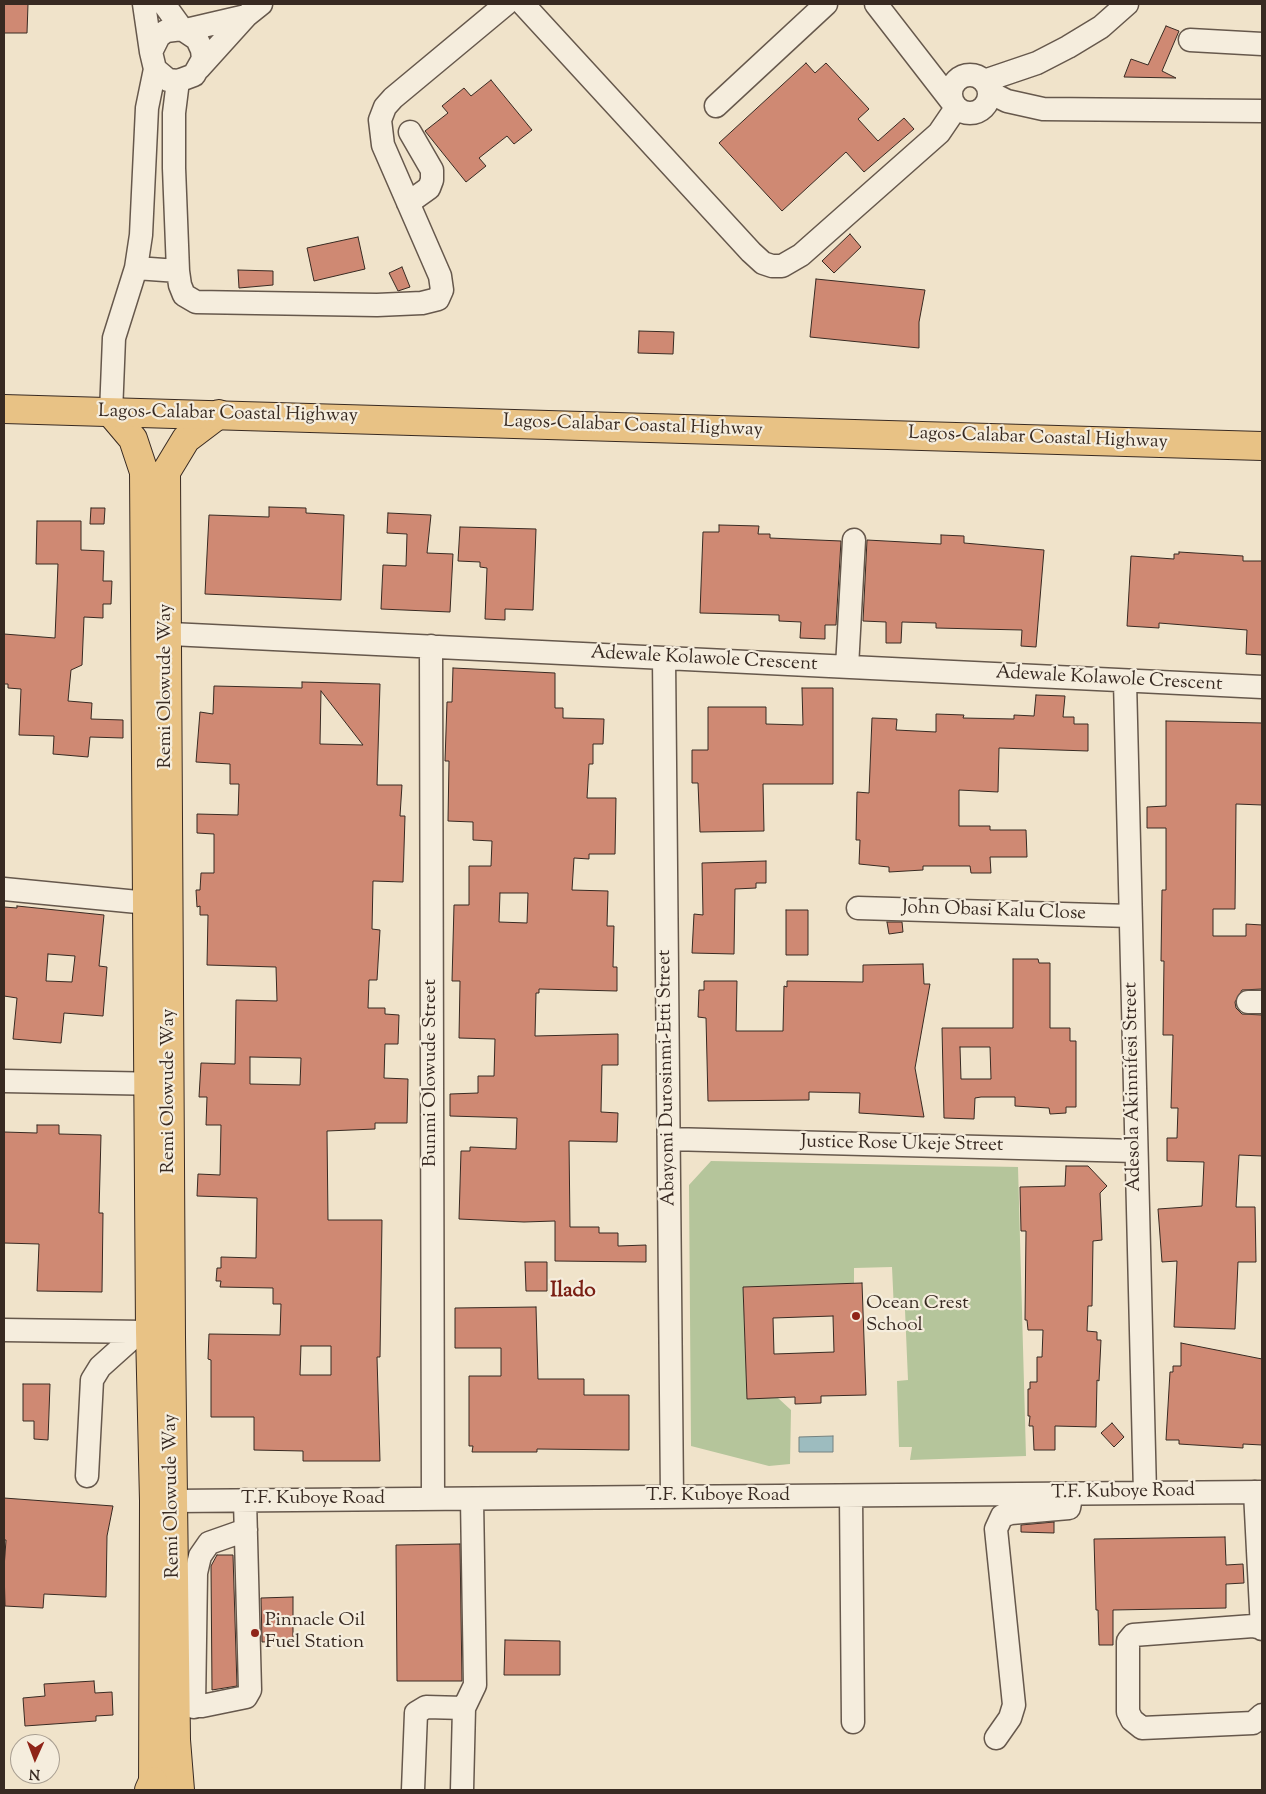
<!DOCTYPE html>
<html>
<head>
<meta charset="utf-8">
<style>
	body { margin:0 }
	#map { position:relative; width:1266px; height:1794px; overflow:hidden; background:#f0e3ca; font-family:"Sorts Mill Goudy",serif }
	canvas { display:block }
	.frame { position:absolute; inset:0; border:5px solid #382a22; pointer-events:none }
	.north { position:absolute; left:10px; top:1734px; width:50px; height:50px; box-sizing:border-box; background:#f5eddd; border:1px solid #a99f92; border-radius:50%; rotate:182deg; font-size:14px; font-weight:700; line-height:20px; text-align:center; color:#382a22 }
	.north::after { content:''; display:block; margin:auto; width:18px; height:22px; background:#8f2418; clip-path:polygon(50% 0,100% 100%,50% 72%,0 100%) }
</style>
</head>
<body>
<div id="map">
<canvas width="1266" height="1794"></canvas>
<div class="frame"></div>
<div class="north">N</div>
</div>
<script>
const ctx = document.querySelector('canvas').getContext('2d');
ctx.lineJoin = 'round';
function paint(path, color) {
  ctx.fillStyle = color;
  ctx.fill(path, 'evenodd');
}
function poly(rows) {
  const path = new Path2D();
  for (const r of rows) {
    if (r.length === 3) {
      path.moveTo(r[0] + r[2], r[1]);
      path.arc(r[0], r[1], r[2], 0, 2 * Math.PI);
      continue;
    }
    path.moveTo(r[0], r[1]);
    for (let i = 2; i < r.length; i += 2) path.lineTo(r[i], r[i + 1]);
  }
  return path;
}
function trace(path, color, width, dash) {
  ctx.strokeStyle = color;
  ctx.lineWidth = width;
  ctx.lineCap = dash ? 'butt' : 'round';
  ctx.setLineDash(dash || []);
  ctx.stroke(path);
}
function drawText(font, color, halo, rows, align = 'center') {
  ctx.font = font + ' "Sorts Mill Goudy",serif';
  ctx.lineWidth = 4.5;
  ctx.setLineDash([]);
  ctx.textBaseline = 'middle';
  ctx.strokeStyle = halo;
  ctx.fillStyle = color;
  for (const [text, x, y, turn = 0] of rows) {
    ctx.save();
    ctx.translate(x, y);
    ctx.rotate((+turn || 0) * Math.PI / 180);
    ctx.textAlign = isNaN(turn) ? turn : align;
    if (halo) ctx.strokeText(text, 0, 0);
    ctx.fillText(text, 0, 0);
    ctx.restore();
  }
}
paint(poly([
	[711,1161,1018,1167,1026,1456,910,1460,912,1447,899,1447,897,1381,908,1380,905,1310,894,1310,892,1267,854,1268,854,1283,743,1287,747,1398,778,1398,791,1410,790,1464,769,1466,691,1446,689,1185]
]), '#b5c59b');
const water = poly([
	[833,1436,833,1452,799,1452,799,1437,833,1436]
]);
paint(water, '#9dbcbf');
trace(water, '#758280', 1);
const building = poly([
	[4,4,28,4,27,33,4,33,4,4],
	[1166,26,1179,31,1162,71,1176,78,1124,77,1131,59,1148,65,1166,26],
	[806,63,815,73,826,63,869,109,858,119,878,141,904,118,914,129,864,172,846,152,782,211,719,143,806,63],
	[491,80,532,130,514,144,507,136,479,158,486,166,466,182,425,131,448,113,442,106,464,88,471,96,491,80],
	[850,234,861,247,834,273,822,261,850,234],
	[358,237,365,269,314,281,307,248,358,237],
	[402,267,410,287,398,291,389,273,402,267],
	[238,270,273,271,273,285,239,288,238,270],
	[816,279,925,290,919,322,919,348,810,337,816,279],
	[639,331,674,332,673,354,638,353,639,331],
	[269,507,306,508,306,513,344,515,341,600,205,594,209,515,269,517,269,507],
	[91,508,105,508,104,524,90,524,91,508],
	[388,513,431,515,427,553,453,554,450,612,381,609,383,565,406,566,407,534,387,533,388,513],
	[37,521,81,521,81,550,104,551,103,581,112,581,111,604,103,604,103,618,84,617,82,665,71,670,68,701,92,703,91,719,123,720,123,738,90,737,88,757,53,754,54,736,19,735,21,689,8,688,8,684,4,684,4,634,55,638,58,564,36,564,37,521],
	[719,525,759,526,758,534,770,534,770,538,841,541,836,625,825,625,825,639,800,638,801,622,779,621,779,615,700,613,703,532,719,532,719,525],
	[460,527,536,529,533,610,505,609,505,620,485,619,487,568,480,567,480,562,458,561,460,527],
	[941,535,964,536,964,543,1044,550,1036,647,1021,646,1022,630,936,628,936,623,902,622,901,643,886,643,886,622,863,621,867,540,941,544,941,535],
	[1179,552,1243,556,1243,561,1262,561,1262,655,1246,654,1247,630,1159,623,1159,628,1127,626,1131,556,1174,559,1174,554,1179,554,1179,552],
	[453,668,555,673,555,708,563,708,563,718,604,719,603,744,593,744,593,764,589,764,587,798,616,798,615,854,589,854,589,859,574,858,572,890,608,891,607,926,614,926,613,967,617,967,617,991,539,989,539,993,536,993,535,1036,618,1034,618,1065,602,1065,601,1112,618,1113,617,1142,569,1141,570,1227,599,1227,599,1233,618,1233,618,1246,646,1245,646,1262,555,1261,555,1221,524,1222,459,1219,461,1151,470,1151,470,1147,516,1149,517,1118,450,1116,450,1094,478,1093,478,1076,494,1076,495,1039,459,1038,460,981,452,981,454,905,469,905,469,866,491,866,492,841,473,840,473,822,448,821,449,761,445,761,447,702,452,702,453,668],
	[500,893,528,893,527,923,499,922,500,893],
	[302,682,380,684,377,785,402,785,400,816,405,816,403,882,373,881,372,929,380,930,377,980,369,980,368,1008,385,1008,385,1014,399,1015,398,1044,385,1044,384,1078,408,1079,407,1123,375,1123,375,1129,327,1131,328,1220,382,1220,380,1357,377,1357,380,1461,303,1461,303,1451,254,1450,254,1417,211,1417,211,1360,208,1359,209,1334,280,1335,281,1304,273,1304,273,1288,220,1287,221,1281,216,1281,217,1268,221,1268,221,1257,256,1258,257,1198,197,1196,198,1174,220,1175,221,1125,206,1125,207,1097,199,1097,201,1063,235,1064,236,1000,277,1001,276,967,207,965,208,915,200,915,200,906,197,907,196,890,200,890,201,873,214,873,214,834,197,833,197,814,238,815,239,784,230,784,230,764,196,762,200,712,213,714,214,686,302,688,302,682],
	[321,691,363,745,320,744,321,691],
	[250,1057,301,1058,300,1085,250,1084,250,1057],
	[301,1346,331,1346,331,1375,300,1375,301,1346],
	[802,688,833,688,833,784,763,784,764,831,700,832,698,783,692,783,692,750,708,750,708,707,766,707,766,724,803,725,802,688],
	[1036,695,1065,696,1063,717,1074,717,1074,724,1088,724,1088,751,999,748,998,792,959,790,959,826,990,826,990,830,1026,830,1027,857,990,857,991,873,971,873,970,866,923,866,923,870,889,872,889,867,859,864,860,840,856,840,857,792,869,793,872,718,897,719,896,730,936,732,936,714,964,715,963,718,1014,719,1014,715,1034,716,1036,695],
	[1166,721,1262,723,1262,805,1236,804,1235,909,1213,909,1213,936,1246,936,1246,924,1262,925,1262,989,1242,990,1235,1002,1236,1008,1242,1014,1262,1015,1262,1156,1239,1155,1236,1207,1255,1207,1256,1262,1238,1262,1235,1329,1174,1327,1177,1261,1162,1262,1158,1209,1202,1206,1204,1162,1167,1161,1167,1138,1177,1138,1178,1108,1171,1108,1173,1035,1163,1035,1164,961,1161,961,1162,890,1166,890,1166,828,1147,828,1147,807,1166,806,1166,721],
	[766,861,766,883,756,883,756,888,735,889,734,954,692,953,694,914,703,915,702,863,766,861],
	[17,906,104,915,99,966,107,967,103,1016,64,1013,61,1043,13,1039,17,998,4,996,4,907,17,908,17,906],
	[48,954,75,956,72,982,46,981,48,954],
	[786,910,808,910,808,955,786,955,786,910],
	[887,922,902,922,903,932,889,934,887,922],
	[1013,959,1038,959,1039,963,1050,963,1050,1028,1070,1028,1070,1041,1076,1041,1076,1107,1066,1107,1066,1113,1050,1114,1049,1108,1015,1106,1015,1097,981,1097,975,1098,974,1119,944,1118,942,1028,1013,1028,1013,959],
	[960,1047,990,1047,991,1079,961,1079,960,1047],
	[923,964,924,984,930,984,915,1068,924,1117,859,1113,860,1093,809,1092,809,1100,708,1101,706,1018,698,1017,699,990,704,990,704,981,737,981,736,1031,783,1031,784,986,787,987,787,981,863,982,863,965,923,964],
	[37,1125,59,1125,59,1134,101,1135,99,1213,103,1213,102,1292,37,1291,39,1244,4,1243,4,1132,37,1133,37,1125],
	[1066,1166,1088,1166,1107,1186,1100,1193,1102,1240,1093,1241,1092,1306,1088,1306,1087,1331,1097,1332,1097,1340,1101,1340,1099,1381,1097,1380,1096,1427,1055,1426,1055,1450,1034,1450,1033,1426,1029,1426,1030,1416,1028,1416,1028,1389,1030,1389,1030,1382,1037,1382,1037,1357,1042,1357,1043,1330,1028,1330,1027,1320,1025,1320,1026,1231,1021,1231,1020,1187,1065,1186,1066,1166],
	[525,1262,547,1262,547,1291,526,1291,525,1262],
	[862,1283,866,1395,821,1396,821,1403,795,1404,795,1397,747,1399,743,1287,862,1283],
	[833,1316,834,1352,774,1354,773,1318,833,1316],
	[536,1307,538,1379,584,1379,584,1395,629,1395,629,1450,537,1449,537,1452,472,1452,473,1446,469,1446,469,1376,501,1376,501,1348,455,1348,455,1308,536,1307],
	[1181,1343,1262,1359,1262,1445,1243,1444,1243,1448,1179,1444,1179,1440,1166,1440,1170,1372,1173,1372,1173,1366,1181,1366,1181,1343],
	[23,1384,50,1384,48,1440,34,1439,34,1421,23,1421,23,1384],
	[1112,1423,1124,1437,1114,1447,1101,1433,1112,1423],
	[4,1498,113,1506,107,1536,106,1597,44,1594,43,1608,5,1606,4,1568,6,1540,4,1540,4,1498],
	[1054,1522,1054,1533,1021,1532,1021,1525,1054,1522],
	[1225,1537,1226,1565,1243,1564,1244,1583,1226,1584,1226,1608,1113,1610,1113,1645,1099,1645,1098,1610,1096,1610,1094,1539,1225,1537],
	[460,1544,462,1681,397,1681,396,1545,460,1544],
	[217,1555,233,1555,237,1686,212,1690,211,1566,217,1555],
	[293,1597,293,1641,262,1642,261,1598,293,1597],
	[505,1640,560,1641,560,1675,504,1675,505,1640],
	[94,1681,95,1693,112,1692,113,1715,96,1716,96,1721,25,1726,23,1698,45,1696,44,1684,94,1681]
]);
paint(building, '#cf8973');
trace(building, '#382a22', 1);
const minor = poly([
	[144,4,151,52],
	[164,4,182,29,197,39,202,50,203,59,194,75,178,81,168,80,155,69,151,52,159,36,166,31,182,29],
	[523,4,751,252,763,263,772,266,782,266,801,255,939,133,956,108],
	[876,4,952,102],
	[186,30,246,16],
	[1190,40,1262,44],
	[199,68,246,16,261,4],
	[970,94,19],
	[178,81,174,113,174,168,178,271,180,285,184,295,196,302,377,305,422,303,438,299,442,290,440,276,383,145,380,120,385,107,393,98,506,4],
	[984,81,1037,63,1068,47,1101,27,1127,4],
	[989,92,1007,101,1043,109,1262,111],
	[716,106,826,4],
	[408,203,429,188,432,180,432,170,410,132],
	[136,268,178,271],
	[111,413,114,338,136,268,141,235,147,108,155,69],
	[150,633,1262,687],
	[431,646,433,1499],
	[664,658,672,1497],
	[847,667,854,540],
	[1125,681,1145,1493],
	[4,889,148,903],
	[858,908,1130,916],
	[1248,1002,1262,1002],
	[4,1081,164,1084],
	[669,1139,1136,1151],
	[4,1330,145,1332],
	[87,1476,92,1380,100,1367,139,1332],
	[1255,1492,1262,1629],
	[851,1496,853,1722],
	[173,1501,1262,1492],
	[1262,1628,1253,1626,1133,1635,1128,1641,1128,1712,1132,1720,1142,1728,1253,1723,1262,1715],
	[158,1703,202,1706,246,1697,250,1690,245,1500],
	[194,1707,196,1573,200,1556,209,1543,246,1530],
	[996,1738,1010,1718,1014,1705,996,1529,1002,1516,1011,1513,1069,1508,1071,1497],
	[413,1790,416,1713,426,1707,464,1708],
	[462,1790,464,1708,475,1685,472,1499]
]);
const major = poly([
	[111,413,133,439,144,472,150,1332,154,1501,153,1790],
	[180,1790,176,1740,171,1337,166,472,186,439,219,414]
]);
const highway = poly([
	[4,409,1262,446],
	[149,1790,153,1781]
]);
trace(minor, '#66584c', 25);
trace(major, '#382a22', 30);
trace(highway, '#382a22', 30);
trace(minor, '#f5eddd', 22);
trace(major, '#e8c285', 28);
trace(highway, '#e8c285', 28);
for (const [x, y, r, color] of [
	[856,1316,5,"#8f2418"],
	[255,1633,5,"#8f2418"]
]) {
  const dot = new Path2D();
  dot.arc(x, y, r, 0, 2 * Math.PI);
  ctx.fillStyle = color;
  ctx.fill(dot);
  trace(dot, '#f5eddd', 2);
}
drawText('19px', '#382a22', '#f5eddd', [
	["Lagos-Calabar Coastal Highway",228,415,1],
	["Lagos-Calabar Coastal Highway",633,427,2],
	["Lagos-Calabar Coastal Highway",1038,439,2],
	["Adewale Kolawole Crescent",704,660,3],
	["Adewale Kolawole Crescent",1109,680,3],
	["Remi Olowude Way",167,686,-90],
	["John Obasi Kalu Close",994,912,2],
	["Bunmi Olowude Street",432,1073,-90],
	["Abayomi Durosinmi-Etti Street",668,1078,-91],
	["Adesola Akinnifesi Street",1134,1087,-91],
	["Remi Olowude Way",170,1091,-90],
	["Justice Rose Ukeje Street",902,1145,1],
	["T.F. Kuboye Road",1123,1493,-1],
	["Remi Olowude Way",173,1496,-91],
	["T.F. Kuboye Road",718,1497],
	["T.F. Kuboye Road",313,1500]
]);
drawText('19px', '#382a22', '#f5eddd', [
	["Ocean Crest",866,1305],
	["School",866,1327],
	["Pinnacle Oil",265,1622],
	["Fuel Station",265,1644]
], 'left');
drawText('bold 21px', '#7a1f14', '#f5eddd', [
	["Ilado",573,1292]
]);
</script>
</body>
</html>
